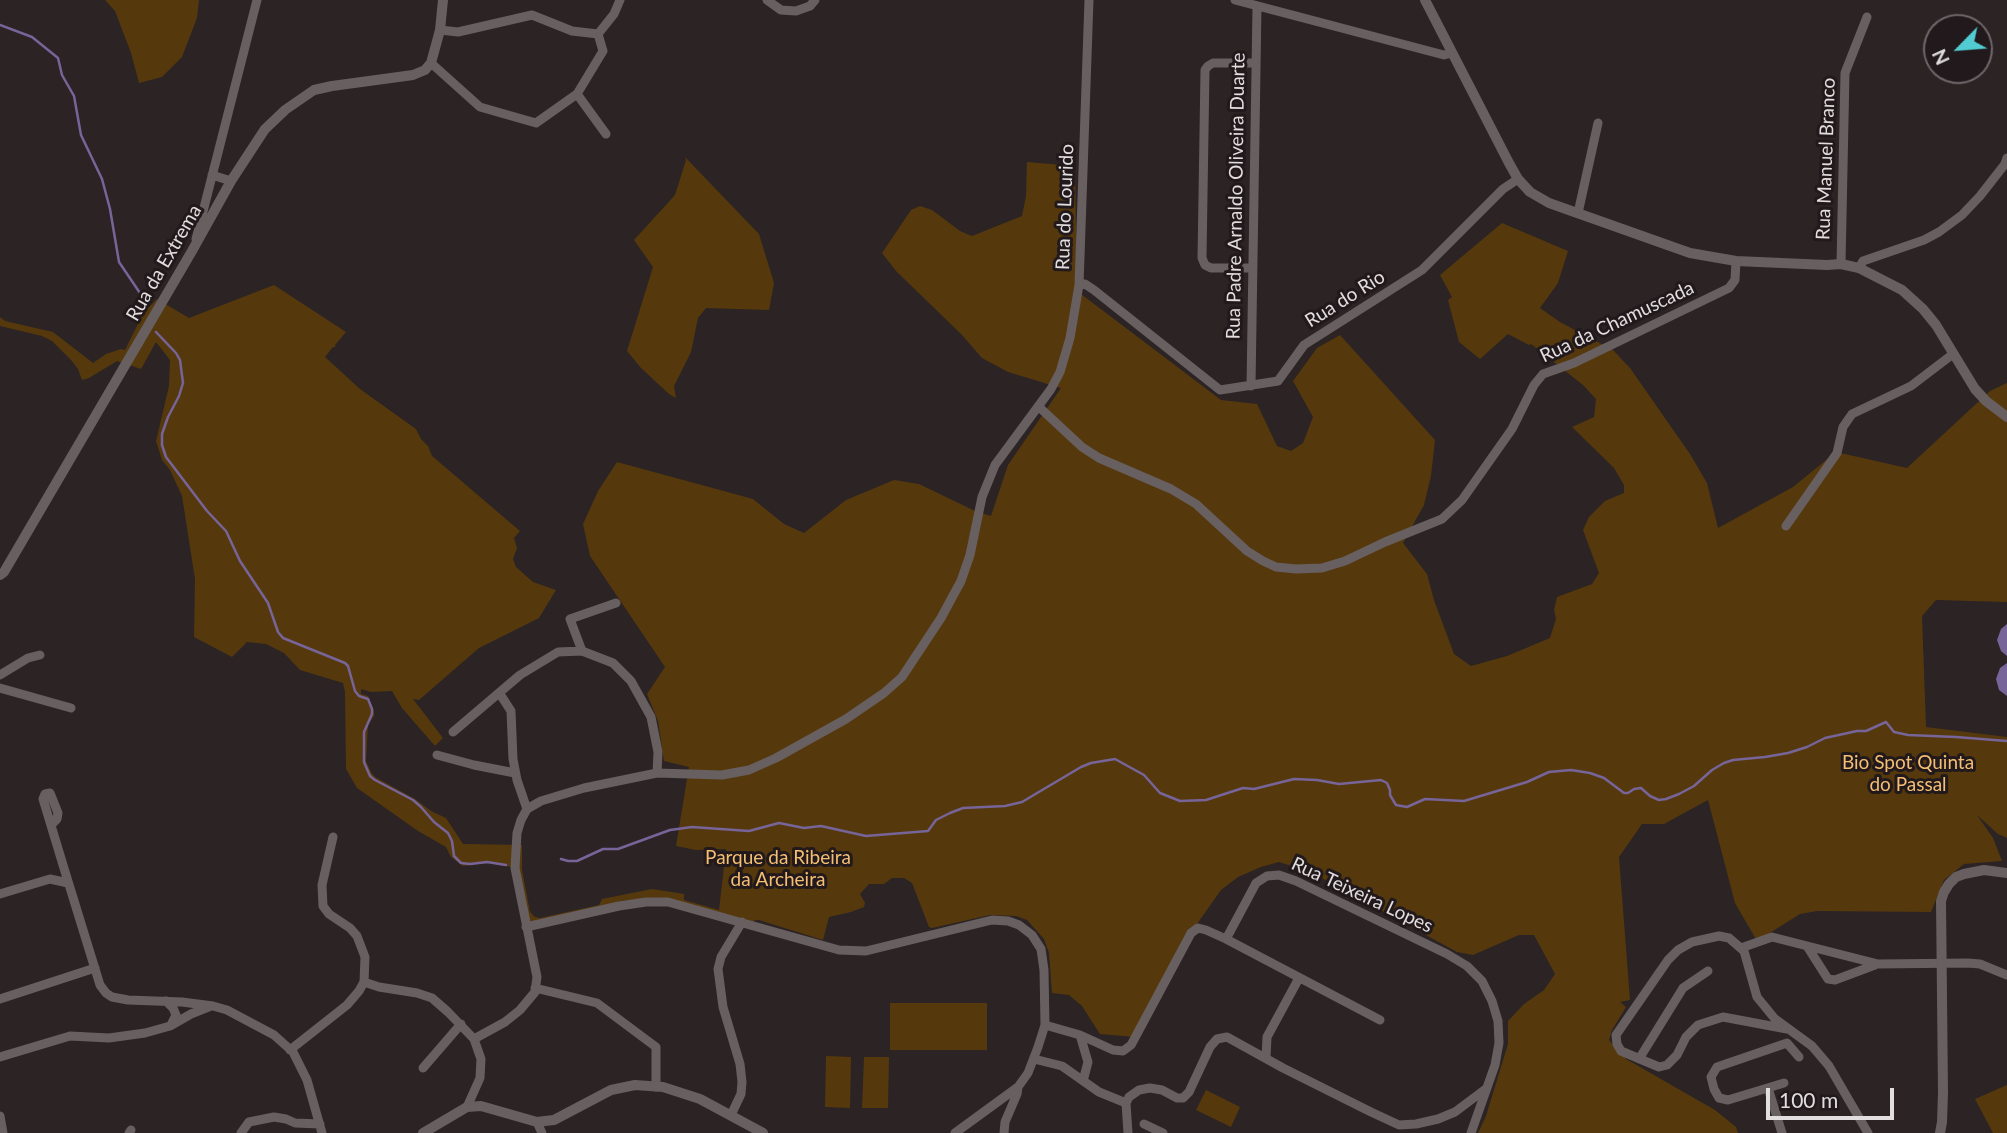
<!DOCTYPE html>
<html>
<head>
<meta charset="utf-8">
<style>
	body { margin:0 }
	#map { position:relative; width:2007px; height:1133px; overflow:hidden; background:#2b2324; font-family:Lato,sans-serif }
	canvas { display:block }
	.north { position:absolute; left:1923px; top:14px; width:70px; height:70px; box-sizing:border-box; background:#21191b; border:2px solid #6e6769; border-radius:50%; rotate:245deg; font-size:19px; font-weight:700; line-height:28px; text-align:center; color:#e2ddde }
	.north::after { content:''; display:block; margin:auto; width:24px; height:32px; background:#51ccd3; clip-path:polygon(50% 0,100% 100%,50% 72%,0 100%) }
	.scale { position:absolute; left:1766px; top:1088px; width:128px; height:32px; box-sizing:border-box; border:4px solid #e2ddde; border-top:0; padding-left:9px; font-size:21px; line-height:24px; white-space:nowrap; color:#e2ddde; -webkit-text-stroke:5px #21191b; paint-order:stroke }
</style>
</head>
<body>
<div id="map">
<canvas width="2007" height="1133"></canvas>
<div class="north">N</div>
<div class="scale">100 m</div>
</div>
<script>
const ctx = document.querySelector('canvas').getContext('2d');
ctx.lineJoin = 'round';
function paint(path, color) {
  ctx.fillStyle = color;
  ctx.fill(path, 'evenodd');
}
function poly(rows) {
  const path = new Path2D();
  for (const r of rows) {
    path.moveTo(r[0], r[1]);
    for (let i = 2; i < r.length; i += 2) path.lineTo(r[i], r[i + 1]);
  }
  return path;
}
function trace(path, color, width, dash) {
  ctx.strokeStyle = color;
  ctx.lineWidth = width;
  ctx.lineCap = dash ? 'butt' : 'round';
  ctx.setLineDash(dash || []);
  ctx.stroke(path);
}
function drawText(font, color, halo, rows, align = 'center') {
  ctx.font = font + ' Lato,sans-serif';
  ctx.lineWidth = 6;
  ctx.setLineDash([]);
  ctx.textBaseline = 'middle';
  ctx.strokeStyle = halo;
  ctx.fillStyle = color;
  for (const [text, x, y, turn = 0] of rows) {
    ctx.save();
    ctx.translate(x, y);
    ctx.rotate((+turn || 0) * Math.PI / 180);
    ctx.textAlign = isNaN(turn) ? turn : align;
    if (halo) ctx.strokeText(text, 0, 0);
    ctx.fillText(text, 0, 0);
    ctx.restore();
  }
}
paint(poly([
	[105,0,199,0,197,18,182,57,162,77,139,83,131,53,115,11],
	[685,157,759,234,774,283,769,310,706,308,698,318,691,352,674,386,676,398,669,394,641,368,627,351,653,267,634,240,675,195,686,160],
	[1027,162,1075,166,1077,291,1221,400,1257,404,1277,446,1291,451,1303,443,1313,417,1293,381,1317,348,1340,335,1435,440,1431,476,1424,505,1403,543,1427,574,1434,600,1454,654,1471,666,1507,656,1550,638,1556,619,1554,610,1557,597,1592,584,1599,573,1583,530,1589,517,1605,501,1624,493,1624,485,1614,468,1572,427,1594,417,1596,399,1583,385,1531,344,1529,345,1508,334,1480,359,1459,342,1448,300,1452,297,1440,275,1502,223,1568,251,1558,283,1540,308,1560,322,1613,350,1630,368,1690,454,1707,483,1718,528,1793,487,1836,452,1907,468,1990,391,2007,383,2007,602,1936,600,1922,616,1926,727,2007,737,2007,838,1998,834,1977,815,1993,838,2002,861,1964,864,1944,880,1931,912,1817,911,1800,914,1757,941,1735,903,1708,800,1664,824,1642,824,1619,857,1630,1000,1620,1002,1626,1007,1612,1030,1609,1040,1626,1059,1715,1110,1736,1127,1738,1133,1478,1133,1486,1116,1508,1044,1508,1021,1524,1004,1544,990,1555,974,1534,935,1519,935,1473,955,1457,952,1311,872,1279,862,1261,867,1238,877,1221,890,1185,941,1134,1037,1100,1034,1082,1006,1069,995,1052,993,1049,953,1044,939,1027,920,1016,916,990,915,932,928,929,927,912,883,904,878,892,878,884,884,869,884,860,894,865,903,864,907,851,912,829,917,823,940,759,920,755,920,751,925,654,898,620,901,609,910,531,922,527,917,517,868,488,863,463,866,451,857,446,847,418,831,357,788,346,769,345,692,343,683,300,670,284,653,266,644,247,642,232,657,194,637,195,579,182,496,170,470,162,460,156,441,169,386,170,360,156,342,141,369,117,361,89,378,82,380,78,369,71,360,52,341,42,336,0,326,0,317,5,321,53,332,93,363,106,354,121,349,125,350,144,312,157,299,189,318,274,285,346,332,335,345,336,346,332,348,325,357,360,389,416,429,421,439,428,446,432,456,520,531,514,538,517,548,513,559,516,567,533,582,556,590,539,618,479,648,419,700,413,699,443,738,435,746,402,708,392,691,371,692,361,689,361,694,368,696,374,711,374,716,368,725,366,761,371,772,375,777,415,799,431,811,446,818,463,844,522,845,522,870,530,912,535,917,540,918,599,905,602,899,652,889,684,894,684,900,719,910,726,849,696,850,676,846,689,767,664,761,658,721,647,694,665,667,590,556,583,524,598,491,617,462,753,499,784,524,804,533,846,500,894,480,919,484,975,511,991,516,1008,465,1061,388,1008,372,982,358,961,334,896,271,882,253,911,210,920,206,932,210,960,231,972,236,1022,216,1026,196],
	[890,1003,987,1003,987,1050,890,1050],
	[826,1056,851,1057,850,1108,825,1107],
	[864,1057,889,1057,888,1108,862,1108],
	[2007,1085,2007,1133,1993,1133,1975,1099],
	[1206,1090,1240,1107,1231,1127,1196,1110]
]), '#55390d');
paint(poly([
	[2007,624,2007,656,2001,651,1997,640,2001,629],
	[2007,663,2007,696,1999,690,1996,679,2000,668]
]), '#776498');
trace(poly([
	[0,25,32,37,58,58,62,75,74,96,81,135,102,179,110,209,119,262,142,296,136,308,139,316],
	[156,332,176,353,180,360,183,383,179,396,168,417,162,434,162,445,166,457,207,511,226,531,240,561,268,603,278,632,283,638,345,663,348,666,355,691,359,696,368,699,372,709,372,714,364,732,364,762,370,776,375,780,413,800,421,807,434,822,448,833,452,841,454,856,461,863,470,864,487,862,506,865],
	[561,859,568,861,577,861,603,849,618,849,670,830,692,827,749,831,779,823,804,828,821,826,866,836,928,831,936,820,950,813,963,808,1005,806,1022,802,1081,767,1091,763,1115,759,1144,775,1160,793,1180,801,1206,800,1243,788,1254,789,1294,779,1317,780,1339,784,1381,780,1387,783,1390,790,1390,795,1396,805,1407,807,1425,799,1464,801,1527,782,1549,772,1571,770,1590,773,1604,778,1624,793,1628,793,1634,789,1641,788,1650,796,1659,800,1666,799,1679,794,1694,786,1712,770,1724,763,1733,760,1765,757,1788,753,1807,747,1825,738,1857,731,1866,731,1886,722,1894,732,1908,735,1956,737,2007,741]
]), '#776498', 2.5);
trace(poly([
	[767,0,781,10,796,11,810,6,815,0],
	[1235,0,1444,55,1452,53],
	[440,30,458,32,532,15,572,31,598,34],
	[598,34,614,14,620,0],
	[431,63,480,107,536,123,577,94,603,51,598,34],
	[577,94,606,134],
	[212,175,231,181],
	[1578,213,1598,123],
	[196,239,257,0],
	[1841,264,1845,73,1867,17],
	[1253,268,1211,268,1205,265,1202,258,1205,70,1208,66,1213,63,1256,63],
	[1859,268,1863,261,1924,240,1939,232,1962,215,1980,196,2005,164,2007,158],
	[1079,285,1085,284,1094,290,1220,390,1278,381,1304,345,1422,270,1503,189,1518,179],
	[1251,386,1257,6],
	[1039,407,1082,447,1099,458,1171,489,1196,504,1247,551,1263,561,1276,567,1296,569,1322,568,1345,561,1385,542,1442,519,1462,500,1512,429,1534,385,1543,374,1574,363,1729,288,1735,280,1736,261],
	[1786,526,1837,453,1843,427,1852,414,1911,386,1953,354],
	[582,651,570,619,616,603],
	[0,675,28,658,40,655],
	[0,688,71,708],
	[500,694,511,711,513,759,517,780,527,809],
	[453,732,520,675,558,652,582,651,613,663,631,681,651,717,658,752,657,773],
	[437,755,474,765,515,773],
	[51,825,57,819,58,813,50,793,45,794,43,799,63,865,100,985,106,993,112,997,128,1000,182,1002,213,1006,227,1010,274,1035,293,1052,307,1080,322,1133],
	[333,837,322,885,323,906,329,914,350,928,357,936,365,957,364,982],
	[0,894,50,879,68,883],
	[526,927,619,906,646,902,668,902,839,950,866,951,992,920,1008,921,1019,925,1032,935,1041,949,1044,970,1045,1025,1038,1047,1028,1073,1018,1087,955,1133],
	[1226,939,1380,1020],
	[1807,946,1828,979,1835,980,1875,965],
	[1741,948,1772,937,1878,964,1968,963,1980,964,2007,975],
	[535,988,597,1003,656,1047,656,1087],
	[0,999,95,968],
	[166,1001,173,1008,176,1015,171,1025],
	[1045,1025,1080,1035,1113,1050,1123,1051,1131,1045,1191,933,1198,928,1206,930,1226,939,1256,883,1267,876,1279,875,1296,881,1447,954,1467,966,1482,981,1492,1001,1498,1021,1499,1043,1495,1065,1471,1133],
	[1787,1029,1723,1017,1698,1025,1686,1037,1677,1055,1667,1065,1659,1067,1621,1051,1617,1044,1616,1035,1668,960,1678,950,1692,942,1719,936,1729,938,1744,951,1757,997,1775,1019,1812,1046,1829,1066,1868,1133],
	[1080,1035,1088,1062,1083,1081],
	[290,1050,347,1005,359,991,364,982,379,987,417,993,432,998,448,1012,474,1039],
	[0,1057,70,1036,109,1038,145,1033,170,1026,191,1014,211,1006],
	[1266,1058,1267,1037,1299,978],
	[1034,1059,1062,1066,1099,1092,1126,1103,1128,1133],
	[1639,1059,1683,988,1708,971],
	[423,1068,461,1024],
	[1784,1083,1728,1100,1719,1098,1714,1089,1711,1077,1717,1067,1787,1043,1799,1057],
	[1768,1088,1782,1133],
	[1126,1103,1129,1097,1139,1090,1150,1088,1162,1090,1177,1098,1183,1098,1189,1092,1210,1047,1217,1039,1227,1037,1283,1068,1371,1112,1399,1125,1416,1124,1438,1119,1455,1112,1487,1088],
	[467,1107,480,1078,481,1059,474,1039,505,1022,520,1010,535,992,537,977,515,868,517,833,521,820,527,809,541,801,584,788,657,773,722,775,749,770,776,758,846,719,884,693,902,677,941,618,961,581,970,555,982,497,995,465,1051,389,1060,372,1070,338,1079,285,1089,0],
	[731,1115,741,1094,742,1082,740,1064,723,1007,718,969,721,957,742,922],
	[0,1116,3,1133],
	[537,1122,542,1133],
	[1144,1124,1163,1133],
	[129,1133,131,1130],
	[241,1133,249,1122,274,1117,286,1119,295,1123,320,1124],
	[1004,1133,1005,1122,1017,1094,1018,1087]
]), '#685f60', 9);
trace(poly([
	[1425,0,1509,163,1518,179,1530,192,1549,203,1690,253,1736,261,1827,265,1841,264,1859,268,1902,290,1923,309,1936,325,1975,389,1986,401,2007,417],
	[0,575,4,572,192,251,231,181,265,129,285,110,314,90,332,86,413,75,425,70,431,63,440,30,443,0],
	[423,1133,467,1107,481,1106,537,1122,545,1121,554,1120,611,1090,635,1085,663,1087,700,1099,763,1133],
	[1940,1133,1942,1122,1943,1093,1941,901,1944,892,1949,884,1956,877,1964,874,1984,870,2007,873]
]), '#685f60', 10);
drawText('19px', '#e2ddde', '#21191b', [
	["Rua Manuel Branco",1826,159,-88],
	["Rua Padre Arnaldo Oliveira Duarte",1236,196,-89],
	["Rua do Lourido",1065,207,-88],
	["Rua da Extrema",164,263,-60],
	["Rua do Rio",1345,299,-32],
	["Rua da Chamuscada",1617,322,-25],
	["Rua Teixeira Lopes",1362,895,25]
]);
drawText('19px', '#f4be73', '#21191b', [
	["Bio Spot Quinta",1908,763],
	["do Passal",1908,785],
	["Parque da Ribeira",778,858],
	["da Archeira",778,880]
]);
</script>
</body>
</html>
